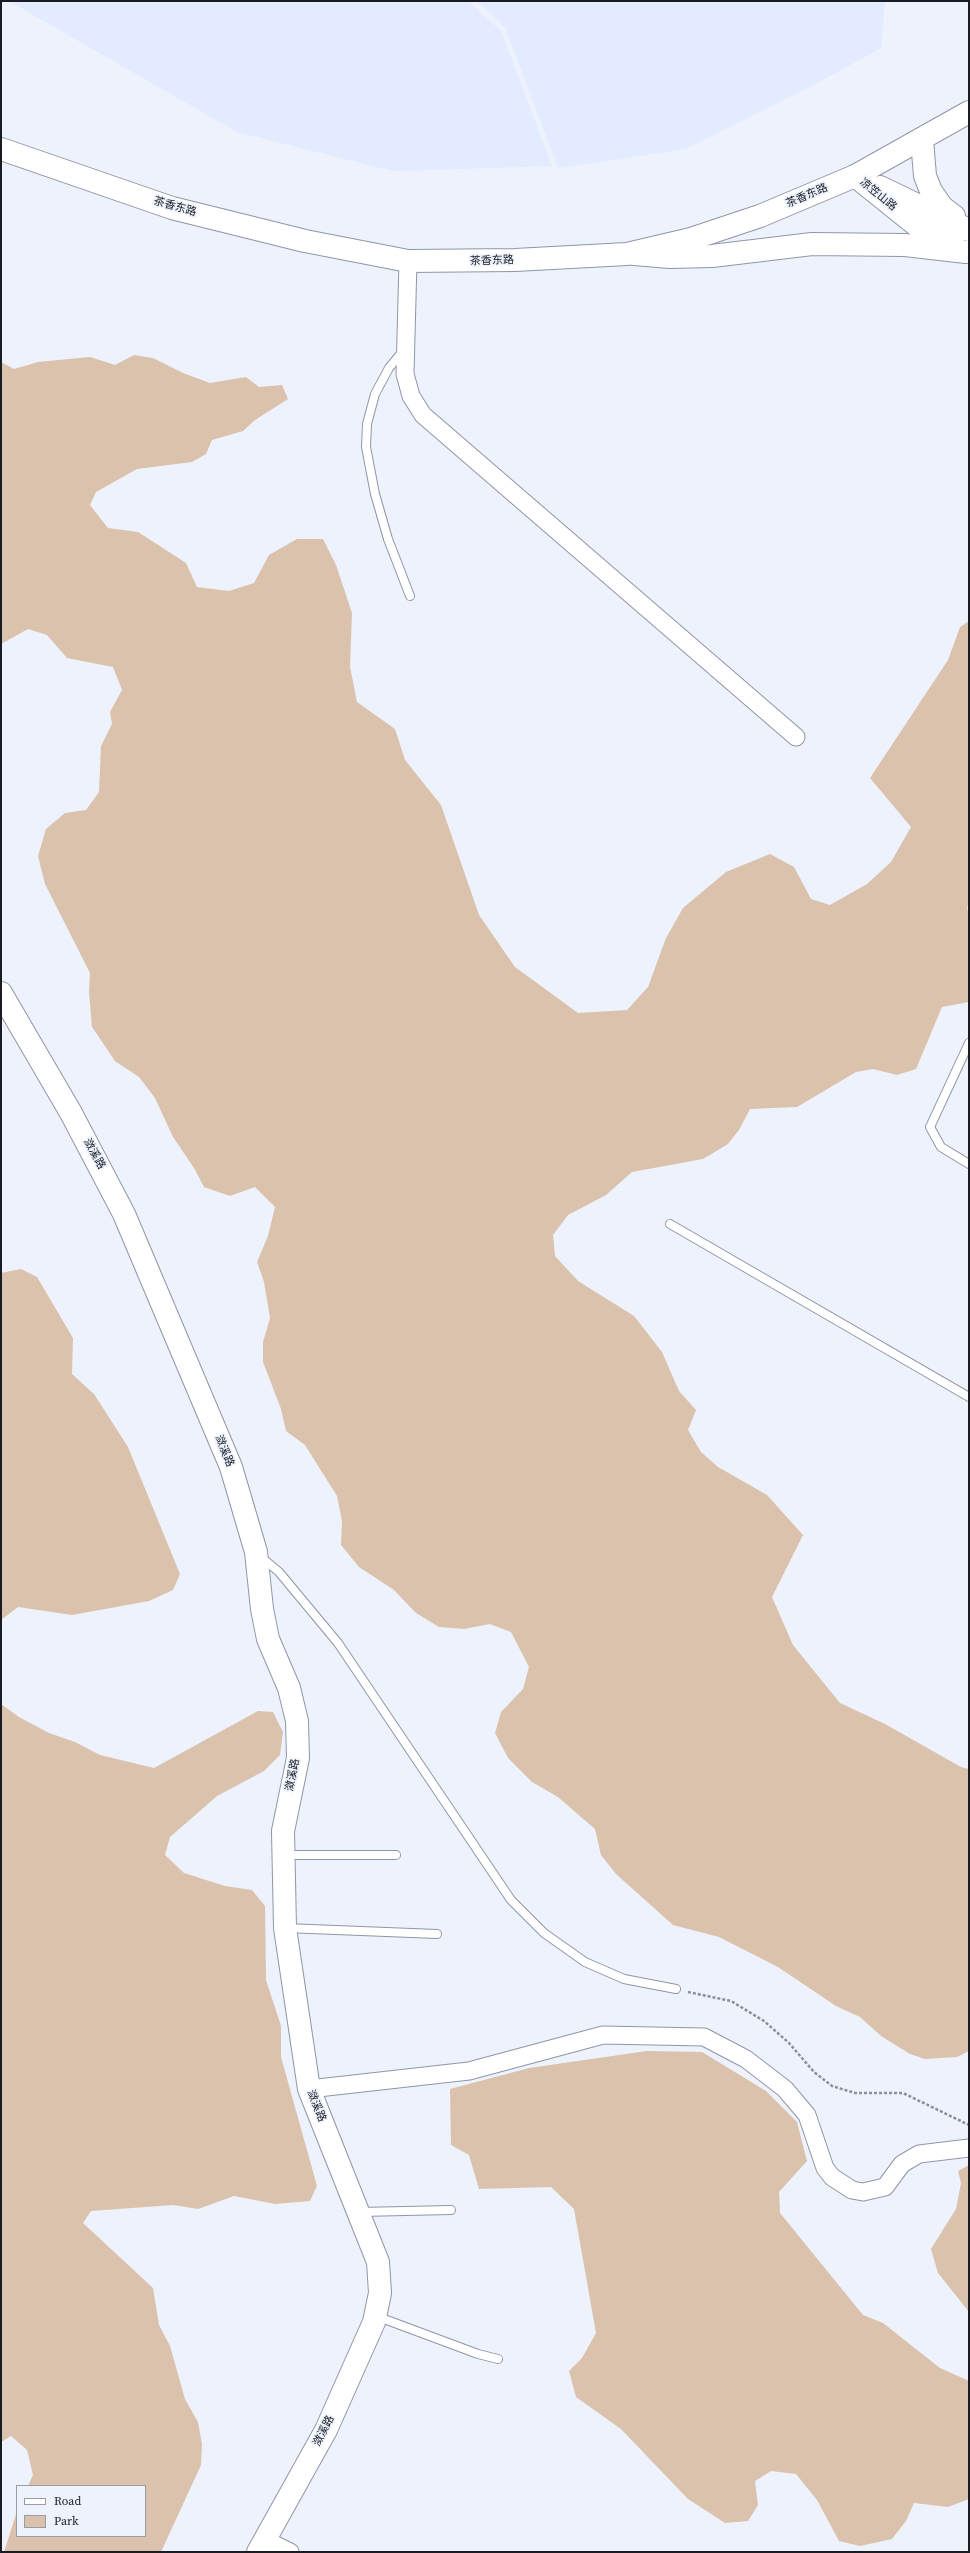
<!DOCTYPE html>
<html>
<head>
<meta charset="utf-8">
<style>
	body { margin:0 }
	#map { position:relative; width:970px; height:2553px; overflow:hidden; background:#edf2fc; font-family:"Source Serif 4",serif }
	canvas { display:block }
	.frame { position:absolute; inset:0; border:2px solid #191c22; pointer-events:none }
	.legend { position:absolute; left:16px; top:2485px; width:130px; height:52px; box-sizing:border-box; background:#edf2fc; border:1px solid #989ca5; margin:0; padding:5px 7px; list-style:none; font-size:12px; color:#191c22 }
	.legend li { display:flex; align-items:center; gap:8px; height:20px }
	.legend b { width:20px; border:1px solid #989ca5 }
</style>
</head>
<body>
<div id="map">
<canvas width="970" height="2553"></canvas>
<div class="frame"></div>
<ul class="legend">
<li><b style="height:5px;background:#fff"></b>Road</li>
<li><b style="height:11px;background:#dbc2ad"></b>Park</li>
</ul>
</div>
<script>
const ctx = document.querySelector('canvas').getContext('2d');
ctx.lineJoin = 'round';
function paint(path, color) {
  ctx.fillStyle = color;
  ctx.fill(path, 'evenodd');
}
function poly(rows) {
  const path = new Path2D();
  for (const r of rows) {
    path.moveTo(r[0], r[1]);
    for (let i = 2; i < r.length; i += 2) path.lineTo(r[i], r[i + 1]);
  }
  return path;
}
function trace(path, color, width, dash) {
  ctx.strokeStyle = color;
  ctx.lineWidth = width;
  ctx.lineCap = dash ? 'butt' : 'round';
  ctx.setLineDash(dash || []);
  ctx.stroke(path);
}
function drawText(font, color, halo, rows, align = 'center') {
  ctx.font = font + ' "Source Serif 4","Noto Sans SC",serif';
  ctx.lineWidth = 3.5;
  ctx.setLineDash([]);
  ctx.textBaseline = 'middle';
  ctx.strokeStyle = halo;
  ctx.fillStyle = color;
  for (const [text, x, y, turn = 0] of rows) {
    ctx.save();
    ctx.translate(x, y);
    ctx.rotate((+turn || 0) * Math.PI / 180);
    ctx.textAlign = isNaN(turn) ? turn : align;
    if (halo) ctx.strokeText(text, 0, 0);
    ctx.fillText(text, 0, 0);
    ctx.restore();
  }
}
paint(poly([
	[9,1,468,1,501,31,552,166,393,171,237,132],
	[477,1,885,1,881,48,808,88,686,149,558,168,505,27]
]), '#e2ebff');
paint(poly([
	[134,355,153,358,183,373,210,383,246,377,259,387,282,385,288,399,255,420,243,431,212,440,206,454,192,462,137,469,96,492,90,505,108,528,138,532,186,563,197,587,229,591,254,583,269,555,297,539,323,539,336,565,352,613,350,667,357,702,395,729,405,760,441,805,479,915,515,967,578,1013,627,1010,648,987,666,938,683,908,726,872,770,854,794,867,811,899,830,905,867,884,891,862,911,827,870,778,948,660,960,627,969,621,969,898,967,909,969,912,969,1002,942,1007,916,1069,897,1075,873,1069,856,1072,797,1107,750,1109,739,1130,728,1144,703,1159,632,1172,606,1195,568,1215,553,1235,555,1256,578,1281,634,1316,662,1352,679,1391,696,1410,688,1430,701,1452,718,1467,767,1495,803,1535,772,1597,793,1645,840,1703,885,1724,961,1767,969,1769,969,2051,957,2057,925,2059,910,2054,881,2036,860,2017,836,2006,778,1967,719,1937,673,1925,616,1874,601,1855,595,1829,558,1797,532,1782,508,1758,495,1733,501,1712,523,1689,529,1667,511,1632,490,1624,464,1629,439,1627,416,1613,394,1590,359,1567,341,1545,342,1521,337,1496,305,1445,286,1431,281,1409,263,1362,263,1342,270,1318,264,1282,257,1262,268,1236,275,1207,255,1187,230,1196,204,1187,194,1168,173,1137,155,1098,139,1077,115,1061,92,1027,89,992,90,973,45,884,38,856,46,829,65,813,86,810,99,792,101,746,112,724,110,712,122,690,113,667,67,658,47,635,28,629,1,644,1,362,14,369,38,362,90,357,115,365],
	[21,1269,37,1277,73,1338,72,1374,94,1394,128,1447,180,1574,173,1590,149,1601,72,1615,18,1607,1,1620,1,1273],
	[1,1704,19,1717,49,1733,75,1742,100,1755,154,1768,258,1711,273,1712,283,1732,280,1755,264,1771,217,1796,170,1837,165,1855,184,1873,225,1886,252,1890,265,1906,266,1980,281,2026,281,2057,317,2186,310,2201,275,2204,234,2196,198,2209,173,2205,91,2211,83,2223,153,2288,159,2325,170,2346,185,2399,198,2422,202,2444,201,2465,161,2552,4,2552,17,2511,17,2536,145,2536,145,2486,28,2486,33,2475,27,2450,11,2436,1,2442],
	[647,2051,702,2052,766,2091,797,2122,807,2161,779,2192,780,2213,863,2315,883,2323,940,2368,969,2381,969,2499,948,2507,914,2503,906,2521,892,2539,860,2546,839,2541,817,2500,796,2474,771,2471,755,2481,758,2505,748,2521,725,2523,688,2499,621,2429,576,2397,569,2371,582,2358,596,2333,574,2209,551,2187,479,2189,469,2155,451,2145,450,2089,529,2068],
	[969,2165,969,2312,938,2273,931,2249,956,2209,961,2183,958,2171]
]), '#dbc2ad');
const lane = poly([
	[403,351,389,368,375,394,367,424,366,447,375,494,388,539,410,596],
	[969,1043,930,1127,941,1147,969,1164],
	[670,1224,969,1397],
	[261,1557,279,1572,338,1643,511,1900,544,1933,585,1962,624,1979,676,1989],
	[284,1855,396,1855],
	[285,1928,437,1934],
	[359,2212,451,2210],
	[376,2316,478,2354,498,2359]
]);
const street = poly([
	[408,261,405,374,411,396,423,415,796,737],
	[309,2089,469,2071,603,2035,704,2037,746,2059,785,2089,807,2115,825,2168,832,2177,852,2190,863,2192,885,2187,902,2164,919,2154,969,2148],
	[264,2539,290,2552]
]);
const secondary = poly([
	[922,140,925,176,931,191,942,207,954,216],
	[855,176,916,225,954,245],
	[880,187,969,230],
	[634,254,670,257,712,256,812,244,905,245,966,252],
	[1,993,71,1113,124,1214,231,1467,256,1552,262,1609,268,1639,289,1688,297,1721,298,1758,283,1831,285,1928,309,2089,378,2262,380,2293,374,2322,326,2430,258,2552]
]);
const primary = poly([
	[1,149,172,208,305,241,408,261,515,260,627,254,691,239,760,216,855,176,969,112]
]);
trace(lane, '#8f96a6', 10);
trace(street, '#8f96a6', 19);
trace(secondary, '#8f96a6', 24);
trace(primary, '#8f96a6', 24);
trace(poly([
	[688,1992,731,2001,764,2021,789,2043,814,2072,832,2086,855,2093,903,2093,969,2125]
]), '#8b8f97', 2.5, [3, 2]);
trace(lane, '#fff', 8);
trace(street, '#fff', 17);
trace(secondary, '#fff', 22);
trace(primary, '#fff', 22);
drawText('11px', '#191c22', '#edf2fc', [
	["凉笠山路",878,195,39],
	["茶香东路",807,196,-23],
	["茶香东路",175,207,16],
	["茶香东路",492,261,-2],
	["潋溪路",94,1154,61],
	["潋溪路",224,1451,68],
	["潋溪路",293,1775,-79],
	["潋溪路",316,2106,68],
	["潋溪路",324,2431,-63]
]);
</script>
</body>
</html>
